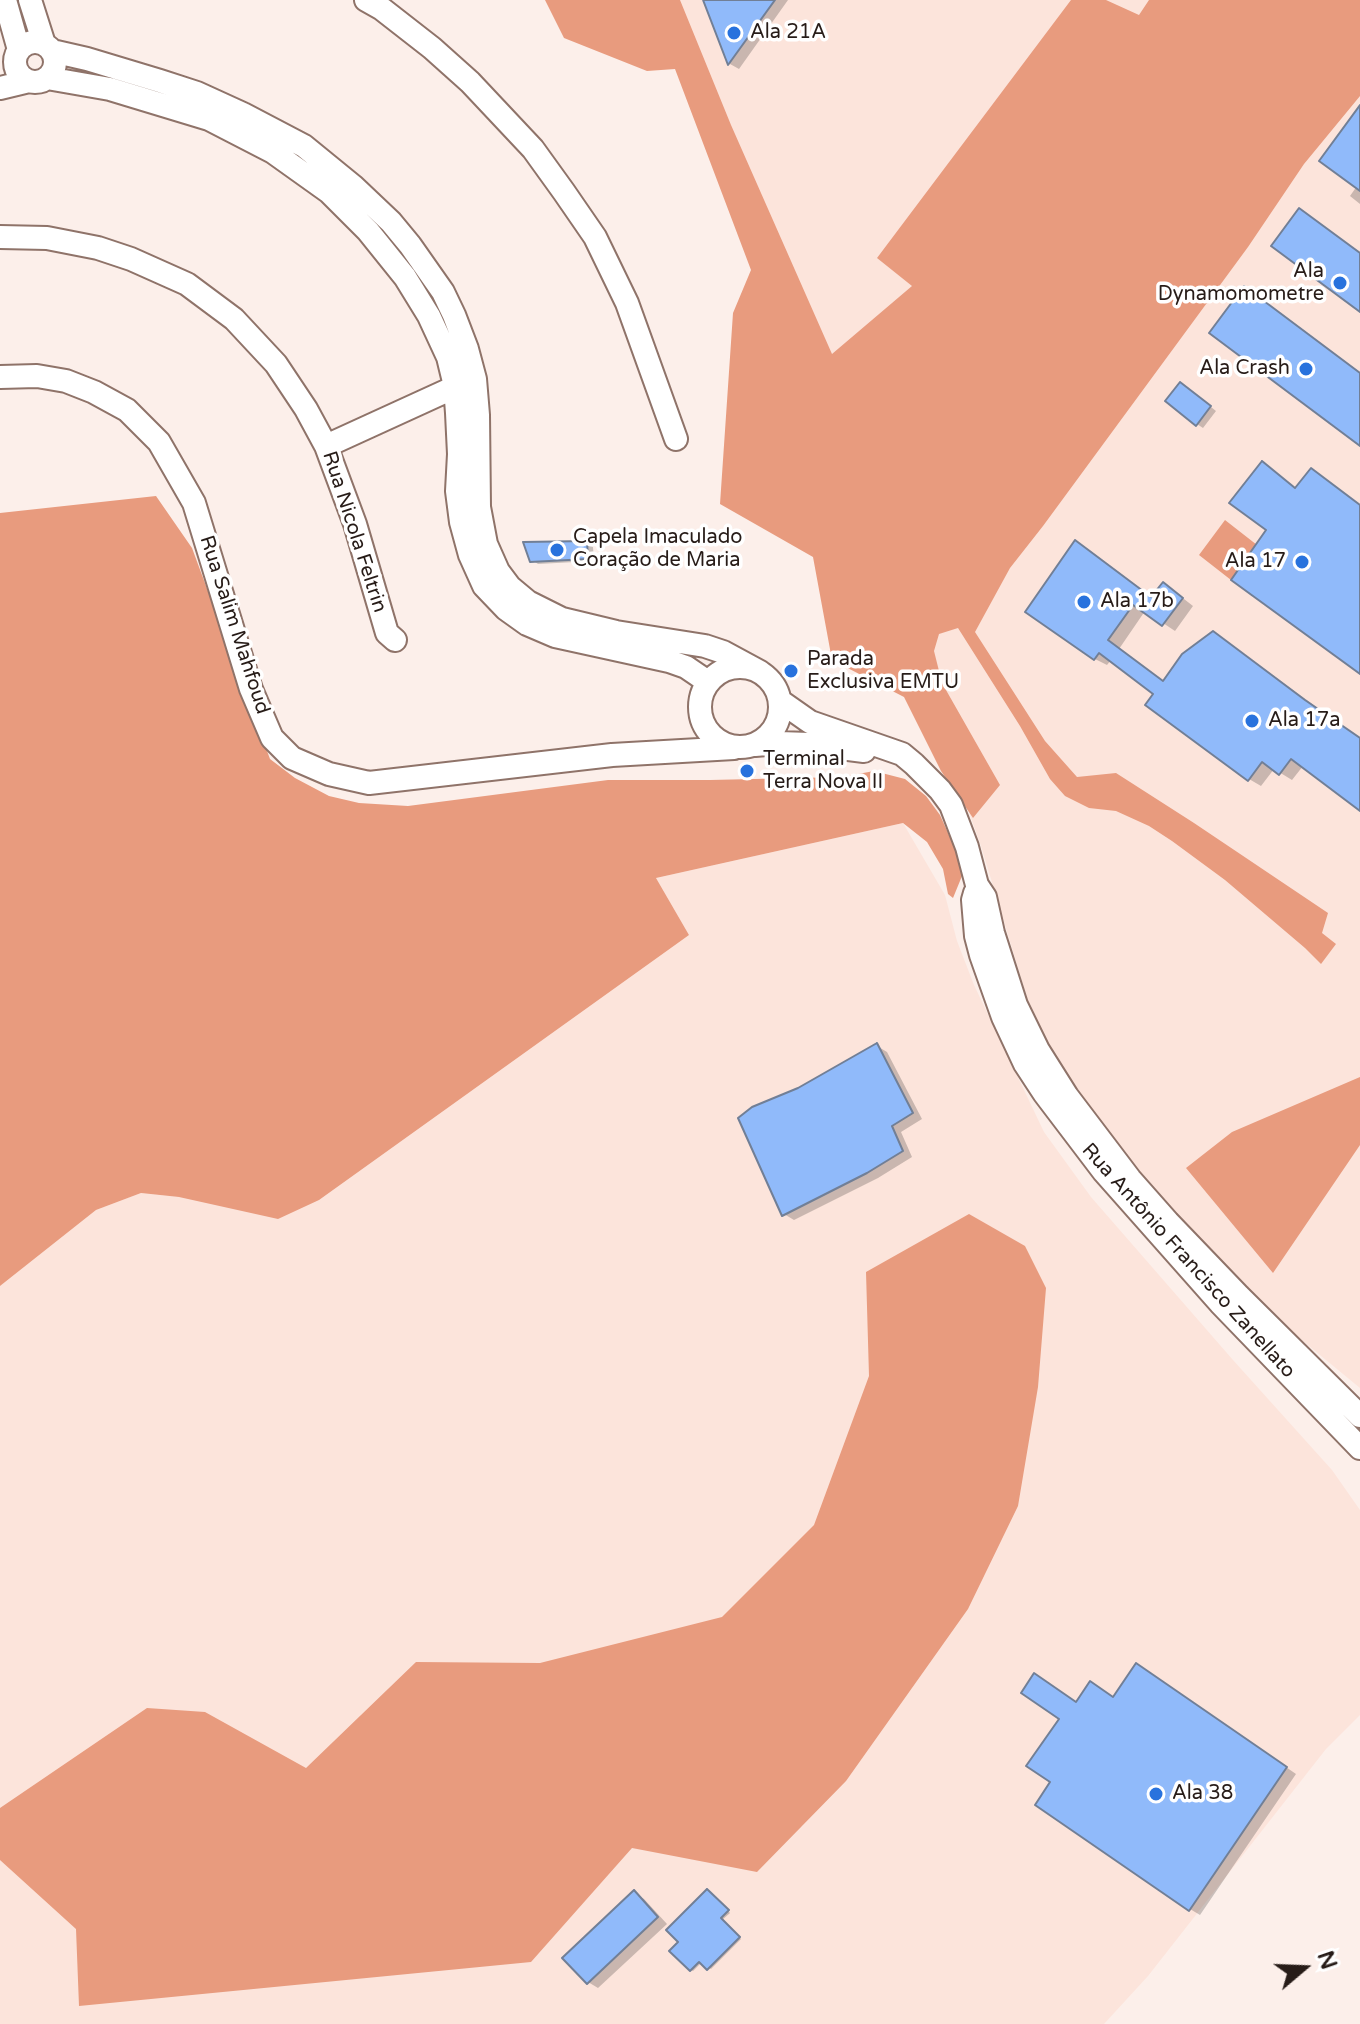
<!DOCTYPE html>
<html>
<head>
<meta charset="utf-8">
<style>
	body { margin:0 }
	#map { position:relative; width:1360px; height:2024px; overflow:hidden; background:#fcefea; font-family:"Varela Round",sans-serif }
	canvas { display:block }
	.north { position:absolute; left:1264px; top:1928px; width:80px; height:80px; -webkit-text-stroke:6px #fff; paint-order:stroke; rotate:71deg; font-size:22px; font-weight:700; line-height:32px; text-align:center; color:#271c18 }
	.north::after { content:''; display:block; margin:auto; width:28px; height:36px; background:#271c18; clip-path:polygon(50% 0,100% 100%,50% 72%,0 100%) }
</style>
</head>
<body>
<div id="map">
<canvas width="1360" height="2024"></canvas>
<div class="north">N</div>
</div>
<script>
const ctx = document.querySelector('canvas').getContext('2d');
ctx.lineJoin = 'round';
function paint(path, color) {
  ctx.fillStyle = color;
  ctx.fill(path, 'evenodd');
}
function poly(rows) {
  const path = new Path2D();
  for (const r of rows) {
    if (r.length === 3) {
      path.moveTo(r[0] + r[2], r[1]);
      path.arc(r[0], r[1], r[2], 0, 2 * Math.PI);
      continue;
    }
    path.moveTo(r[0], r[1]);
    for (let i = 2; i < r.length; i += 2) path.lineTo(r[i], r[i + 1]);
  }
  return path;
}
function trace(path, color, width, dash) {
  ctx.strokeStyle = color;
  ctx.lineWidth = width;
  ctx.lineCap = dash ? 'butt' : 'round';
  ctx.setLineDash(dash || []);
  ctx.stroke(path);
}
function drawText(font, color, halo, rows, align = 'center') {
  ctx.font = font + ' "Varela Round",sans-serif';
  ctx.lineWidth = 7;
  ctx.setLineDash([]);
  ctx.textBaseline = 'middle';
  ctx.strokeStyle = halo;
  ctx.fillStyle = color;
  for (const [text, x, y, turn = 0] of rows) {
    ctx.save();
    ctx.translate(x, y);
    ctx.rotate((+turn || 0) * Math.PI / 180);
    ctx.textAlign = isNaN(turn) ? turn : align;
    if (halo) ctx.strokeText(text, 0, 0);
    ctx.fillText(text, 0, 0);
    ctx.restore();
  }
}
paint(poly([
	[676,0,1360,0,1360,1388,1258,1304,1135,1178,1038,1034,981,846,823,401],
	[903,823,945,895,957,941,974,985,1044,1132,1091,1197,1233,1360,1332,1470,1360,1510,1360,1715,1326,1749,1148,1976,1104,2024,0,2024,0,1286,96,1210,141,1193,179,1197,689,935,656,878]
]), '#fce4db');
paint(poly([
	[545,0,680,0,731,125,832,354,912,286,877,258,1071,0,1106,0,1139,15,1149,0,1360,0,1360,96,1304,164,1248,247,1043,526,1010,568,975,632,1045,741,1077,777,1116,773,1194,823,1328,913,1322,933,1336,944,1321,964,1305,948,1225,880,1172,841,1149,826,1116,811,1089,808,1065,796,1050,779,1020,726,958,628,939,634,934,651,942,683,1000,785,973,818,941,771,904,697,832,660,813,557,720,504,733,313,751,270,675,69,647,71,564,38],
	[156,496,192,548,270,759,295,778,329,796,359,803,408,806,608,780,710,780,842,777,874,771,905,779,926,796,940,815,958,855,962,876,953,898,948,894,943,869,927,842,903,823,656,878,689,935,319,1200,278,1219,179,1197,141,1193,96,1210,0,1286,0,513],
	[1225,520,1257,545,1231,580,1199,555],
	[1360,1077,1360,1145,1273,1273,1186,1168,1232,1132],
	[969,1214,1025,1246,1046,1288,1038,1387,1018,1506,968,1609,846,1781,757,1872,632,1848,531,1962,79,2006,76,1929,0,1860,0,1808,147,1708,205,1712,306,1768,416,1662,540,1663,722,1617,814,1525,869,1376,866,1272]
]), '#e89b7e');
paint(poly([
	[706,0,788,0,739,69,730,64],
	[1360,109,1360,204,1350,196,1357,186],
	[1187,388,1216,411,1203,428,1197,424],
	[1076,542,1088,549,1153,598,1175,592,1193,606,1175,631,1145,611,1119,649,1164,682,1226,641,1360,739,1360,808,1303,766,1292,780,1274,769,1261,786,1249,779,1156,694,1111,660,1107,665,1095,659,1028,612],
	[587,543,593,547,594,561,538,564,532,560],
	[877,1046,887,1052,922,1119,901,1132,912,1157,878,1178,794,1220,784,1214,799,1090],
	[1147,1671,1296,1774,1200,1915,1190,1909,1077,1704,1114,1699],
	[634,1893,644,1899,667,1924,598,1988,588,1982],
	[710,1893,730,1913,722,1920,741,1939,711,1969,702,1962,693,1971,691,1970,681,1942]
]), '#0003');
const building = poly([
	[703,0,775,0,728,65,703,0],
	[1360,105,1360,191,1319,161,1360,105],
	[1299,208,1360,253,1360,312,1271,246,1299,208],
	[1244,286,1360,373,1360,446,1209,333,1244,286],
	[1180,382,1211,406,1196,426,1165,401,1180,382],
	[1262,461,1295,488,1311,468,1360,505,1360,674,1231,580,1266,530,1229,503,1262,461],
	[1075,540,1151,597,1163,582,1183,598,1162,626,1133,605,1108,640,1163,681,1182,654,1213,631,1305,700,1360,738,1360,811,1291,759,1279,775,1262,762,1248,781,1145,705,1153,694,1099,653,1094,660,1025,612,1075,540],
	[587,541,588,559,530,562,523,542,587,541],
	[877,1043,913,1113,892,1126,903,1151,867,1173,782,1216,738,1118,752,1107,798,1088,877,1043],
	[1136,1663,1287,1767,1189,1911,1035,1805,1050,1782,1026,1766,1059,1719,1021,1693,1034,1673,1076,1702,1090,1681,1113,1697,1136,1663],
	[707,1889,729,1910,721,1918,740,1937,707,1970,699,1962,690,1971,669,1951,678,1942,666,1930,707,1889],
	[634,1890,658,1917,587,1984,562,1958,634,1890]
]);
paint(building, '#90bafa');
trace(building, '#717f96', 2);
const minor = poly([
	[5,0,19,50],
	[30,0,44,44],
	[366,0,382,9,432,48,470,82,533,149,564,192,595,237,627,303,676,439],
	[35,62,20],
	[52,51,87,59,160,81,197,93,243,114,304,146,353,186,391,222,410,245,443,292,454,315,467,349,475,379,478,415,479,507,486,544,498,571,510,587,528,602,562,619,616,632,705,646,723,652,760,672],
	[47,78,110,89,209,119,273,152,329,192,368,231,405,277,429,316,448,357,455,386,457,413,459,454,457,491,461,522,470,555,484,586,506,609,527,624,555,636,669,661,686,667,708,682],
	[0,88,29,81],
	[0,237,47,238,98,248,131,259,187,284,234,319,276,364,306,409,326,446,355,524,387,633,395,640],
	[0,377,37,376,66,381,94,392,127,410,159,442,194,503,251,689,272,738,292,758,329,774,369,783,612,755,734,748],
	[326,446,466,382],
	[740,707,40],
	[780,701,810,722,902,754,914,764,940,790,951,805,967,847,977,885,985,897,993,933,1016,1005,1038,1050,1067,1096,1130,1179,1168,1222,1239,1296,1360,1416],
	[755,745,779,743,809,744,864,751],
	[975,893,973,900,976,936,981,955,1003,1017,1025,1064,1044,1093,1104,1172,1220,1303,1360,1448]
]);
trace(minor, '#8f7369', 26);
trace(minor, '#fff', 22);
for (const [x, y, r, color] of [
	[734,33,8,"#2872dd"],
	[1340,283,8,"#2872dd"],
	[1306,369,8,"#2872dd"],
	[557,550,8,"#2872dd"],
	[1302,562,8,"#2872dd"],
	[1084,602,8,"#2872dd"],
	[791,671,8,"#2872dd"],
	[1252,721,8,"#2872dd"],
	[747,771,8,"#2872dd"],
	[1156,1794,8,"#2872dd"]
]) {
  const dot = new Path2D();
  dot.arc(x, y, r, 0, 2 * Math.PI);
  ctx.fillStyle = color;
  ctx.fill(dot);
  trace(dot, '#fff', 3);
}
drawText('20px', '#271c18', '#fff', [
	["Ala 21A",750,33],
	["Ala",1324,272,"right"],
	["Dynamomometre",1324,295,"right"],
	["Ala Crash",1290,369,"right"],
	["Capela Imaculado",573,538],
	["Coração de Maria",573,561],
	["Ala 17",1286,562,"right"],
	["Ala 17b",1100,602],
	["Parada",807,660],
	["Exclusiva EMTU",807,683],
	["Ala 17a",1268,721],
	["Terminal",763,760],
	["Terra Nova II",763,783],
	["Ala 38",1172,1794]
], 'left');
drawText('20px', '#271c18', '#fff', [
	["Rua Nicola Feltrin",354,532,72],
	["Rua Salim Mahfoud",234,625,72],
	["Rua Antônio Francisco Zanellato",1188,1261,48]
]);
</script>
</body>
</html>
